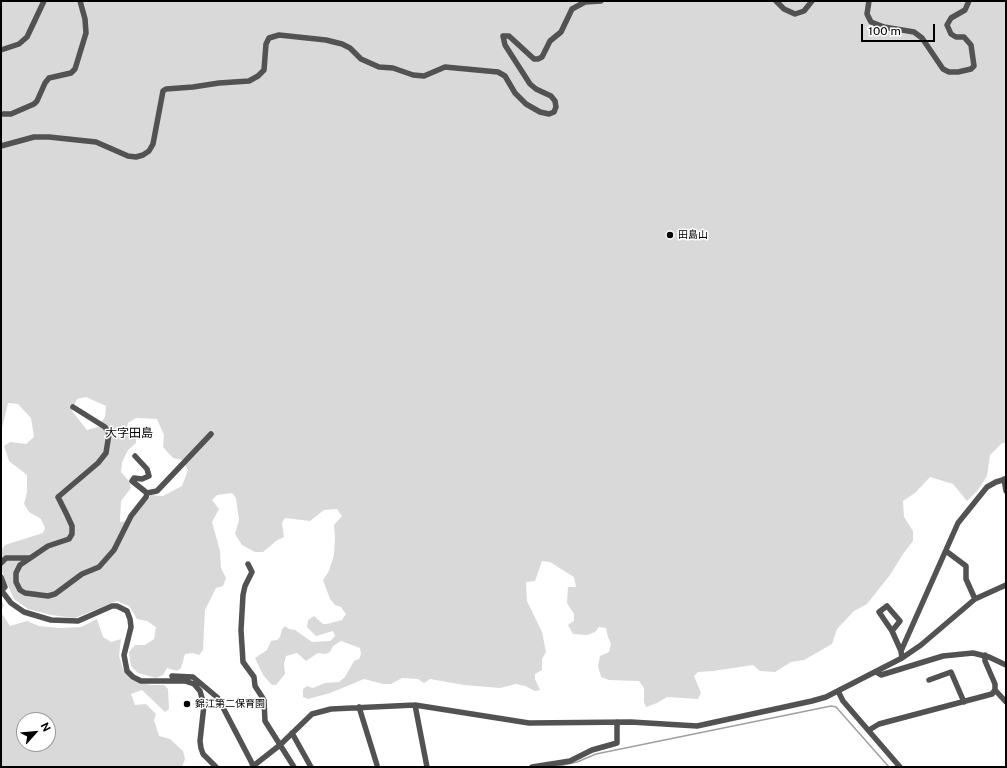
<!DOCTYPE html>
<html>
<head>
<meta charset="utf-8">
<style>
	body { margin:0 }
	#map { position:relative; width:1007px; height:768px; overflow:hidden; background:#fff; font-family:"Public Sans",sans-serif }
	canvas { display:block }
	.frame { position:absolute; inset:0; border:2px solid #000; pointer-events:none }
	.north { position:absolute; left:16px; top:712px; width:40px; height:40px; box-sizing:border-box; background:#fff; border:1px solid #999; border-radius:50%; rotate:63deg; font-size:11px; font-weight:700; line-height:16px; text-align:center; color:#000 }
	.north::after { content:''; display:block; margin:auto; width:14px; height:18px; background:#000; clip-path:polygon(50% 0,100% 100%,50% 72%,0 100%) }
	.scale { position:absolute; left:861px; top:24px; width:74px; height:18px; box-sizing:border-box; border:2px solid #000; border-top:0; padding-left:5px; font-size:12px; line-height:14px; white-space:nowrap; color:#000; -webkit-text-stroke:3px #fff; paint-order:stroke }
</style>
</head>
<body>
<div id="map">
<canvas width="1007" height="768"></canvas>
<div class="frame"></div>
<div class="north">N</div>
<div class="scale">100 m</div>
</div>
<script>
const ctx = document.querySelector('canvas').getContext('2d');
ctx.lineJoin = 'round';
function paint(path, color) {
  ctx.fillStyle = color;
  ctx.fill(path, 'evenodd');
}
function poly(rows) {
  const path = new Path2D();
  for (const r of rows) {
    path.moveTo(r[0], r[1]);
    for (let i = 2; i < r.length; i += 2) path.lineTo(r[i], r[i + 1]);
  }
  return path;
}
function trace(path, color, width, dash) {
  ctx.strokeStyle = color;
  ctx.lineWidth = width;
  ctx.lineCap = dash ? 'butt' : 'round';
  ctx.setLineDash(dash || []);
  ctx.stroke(path);
}
function drawText(font, color, halo, rows, align = 'center') {
  ctx.font = font + ' "Public Sans","Noto Sans JP",sans-serif';
  ctx.lineWidth = 3;
  ctx.setLineDash([]);
  ctx.textBaseline = 'middle';
  ctx.strokeStyle = halo;
  ctx.fillStyle = color;
  for (const [text, x, y, turn = 0] of rows) {
    ctx.save();
    ctx.translate(x, y);
    ctx.rotate((+turn || 0) * Math.PI / 180);
    ctx.textAlign = isNaN(turn) ? turn : align;
    if (halo) ctx.strokeText(text, 0, 0);
    ctx.fillText(text, 0, 0);
    ctx.restore();
  }
}
paint(poly([
	[1,1,1006,1,1006,443,1002,443,990,455,987,476,978,490,967,501,953,484,930,477,915,493,903,501,904,517,913,531,913,541,903,554,890,575,867,604,854,611,837,629,832,644,804,660,791,662,775,672,760,671,753,665,713,671,698,672,694,676,701,693,698,699,667,697,657,703,646,707,644,702,644,688,639,681,609,680,601,677,598,666,600,656,609,652,611,644,608,637,606,628,599,627,595,632,587,635,573,634,568,625,574,621,574,614,567,603,568,587,576,587,574,577,550,562,542,561,535,581,526,582,527,601,542,632,546,652,542,659,542,670,535,674,535,679,540,690,535,691,525,686,516,684,500,688,464,685,430,679,424,683,418,679,402,678,391,684,383,684,364,679,330,693,308,699,303,697,303,689,307,686,313,688,325,683,339,682,345,677,354,661,359,659,361,654,360,648,341,641,333,646,330,652,325,654,318,653,306,661,297,653,286,656,284,664,285,674,276,685,272,685,263,675,255,658,267,650,271,641,277,640,280,637,282,629,285,626,289,629,295,630,312,642,330,641,335,636,333,631,316,636,307,627,308,620,314,616,323,624,327,624,342,620,346,614,341,607,335,605,330,599,323,580,329,571,334,555,335,537,334,525,342,516,337,509,324,510,310,521,285,518,282,523,284,537,276,541,263,552,255,552,242,545,235,534,239,520,236,498,232,493,217,495,212,500,219,509,212,522,220,551,221,568,226,578,223,586,216,588,205,610,203,650,199,655,193,653,185,654,181,668,177,671,167,668,163,675,156,678,138,673,131,666,129,652,135,645,145,645,154,639,156,627,147,621,137,619,129,606,117,601,75,618,51,615,28,609,14,599,1,570,1,551,5,545,43,533,45,528,41,519,29,512,24,504,27,492,27,475,9,461,4,446,10,442,26,444,34,437,31,418,18,404,8,403,1,432],
	[86,397,106,406,105,417,98,427,87,430,72,411,77,399],
	[136,418,157,419,164,435,163,447,173,458,183,460,188,470,182,486,163,496,151,495,128,521,120,522,121,501,131,488,129,481,121,472,122,462,128,450,136,443,136,438,127,428,128,423],
	[1,600,4,605,1,612,10,626,27,621,39,626,58,628,81,627,97,619,103,637,111,642,121,639,119,656,123,669,132,680,151,685,164,685,168,689,169,709,165,712,142,690,131,694,135,705,146,704,156,714,154,720,159,736,170,739,183,751,185,759,182,767,1,767],
	[24,720,48,720,48,744,24,744]
]), '#d9d9d9');
trace(poly([
	[554,767,577,762,596,754,831,706,836,707,889,767]
]), '#a0a0a0', 1.5);
trace(poly([
	[1,713,35,767]
]), '#d9d9d9', 7, [7, 3.5]);
trace(poly([
	[776,1,784,9,795,14,804,11,812,1],
	[869,1,867,14,871,22,884,27,914,32,922,38,943,69,949,72,958,72,971,69,974,66,971,45,964,37,956,37,951,34,947,25,951,18,965,10,969,1],
	[1,50,19,44,27,37,44,1],
	[1,114,11,114,34,104,37,101,45,83,49,78,71,73,75,69,86,33,85,19,80,1],
	[1,146,34,137,49,137,96,142,128,156,136,157,143,155,149,151,153,144,163,91,166,89,193,87,219,83,249,81,258,76,264,70,266,44,269,38,279,35,326,40,342,44,350,48,361,59,379,67,393,68,413,75,424,76,445,67,498,72,505,76,515,93,526,104,540,112,549,114,554,112,556,107,555,101,551,96,536,89,530,84,505,45,503,36,509,36,534,59,538,59,542,57,550,41,561,32,572,9,585,2,601,1],
	[73,407,105,427,109,434,106,453,98,463,58,497,67,515,72,526,72,534,69,539,48,546,20,565,16,573,16,582,20,590,25,593,48,596,55,594,82,574,99,567,114,550,131,516,146,497,147,493],
	[135,456,147,469,149,476,142,479,134,478,132,481,147,493,157,491,211,434],
	[1004,479,1006,491],
	[946,551,966,566,966,579,975,599],
	[1,563,6,558,29,558],
	[248,564,252,572,245,586,243,595,241,630,243,662,254,677,255,686,264,700,265,721,294,767],
	[1,577,5,587,1,591],
	[1,590,11,603,24,612,51,620,78,621,112,606,117,606,127,611,130,619,131,627,124,655,127,671,133,677,141,681,185,681,194,684,200,691,204,705,200,741,201,748,203,754,216,767],
	[892,631,900,621,887,606,879,612,892,631,901,651],
	[902,658,901,651,958,523,987,487,996,482,1006,479],
	[876,672,881,675,943,656,973,653,989,657,1006,665],
	[172,676,193,677,218,698,254,767],
	[929,680,951,672,964,702],
	[995,690,1006,702],
	[838,691,843,701,900,767],
	[415,705,427,767],
	[359,707,377,765],
	[869,730,879,724,992,694,995,690,995,684,985,661,985,655],
	[292,733,311,767],
	[252,767,280,745,312,714,331,709,415,705,529,723,631,722,697,726,812,701,826,697,902,658,921,645,975,599,1006,585],
	[532,767,570,761,592,750,617,743,617,722]
]), '#525252', 5.5);
for (const [x, y, r, color] of [
	[670,235,4,"#000"],
	[187,704,4,"#000"]
]) {
  const dot = new Path2D();
  dot.arc(x, y, r, 0, 2 * Math.PI);
  ctx.fillStyle = color;
  ctx.fill(dot);
  trace(dot, '#fff', 1.5);
}
drawText('10px', '#000', '#fff', [
	["田島山",678,235],
	["錦江第二保育園",195,704]
], 'left');
drawText('12px', '#000', '#fff', [
	["大字田島",129,433]
]);
</script>
</body>
</html>
